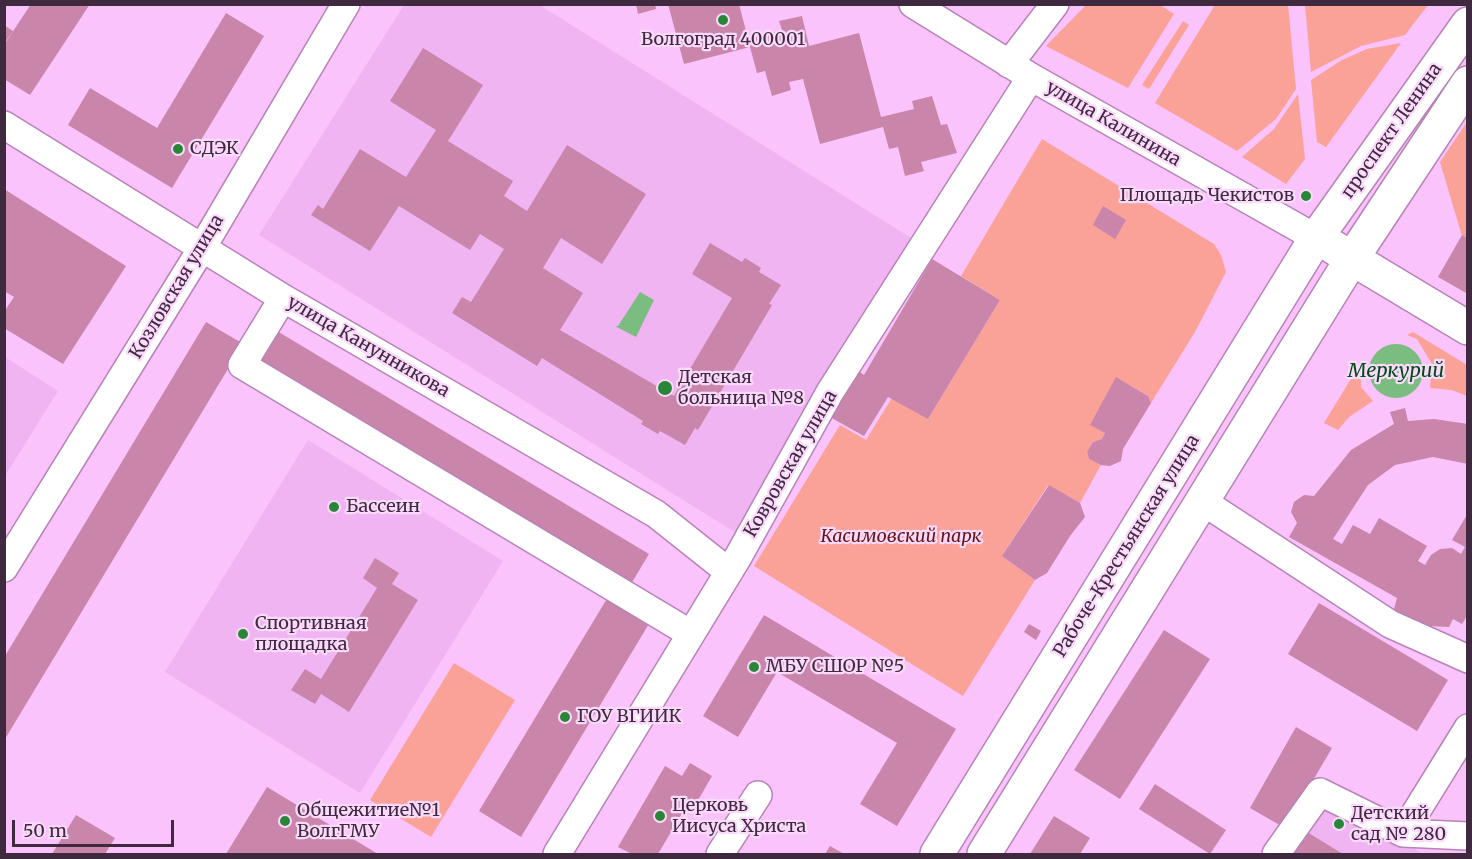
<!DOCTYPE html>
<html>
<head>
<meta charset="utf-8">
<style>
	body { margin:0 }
	#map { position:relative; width:1472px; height:859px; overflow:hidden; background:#fac3fb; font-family:Merriweather,serif }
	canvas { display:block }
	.frame { position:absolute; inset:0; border:6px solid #3f293f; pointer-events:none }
	.scale { position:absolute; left:12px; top:820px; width:162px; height:27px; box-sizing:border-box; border:3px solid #3f293f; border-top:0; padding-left:8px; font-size:18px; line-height:21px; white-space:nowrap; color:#3f293f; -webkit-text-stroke:4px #fbd9fb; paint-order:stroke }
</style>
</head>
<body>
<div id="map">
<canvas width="1472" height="859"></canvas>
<div class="frame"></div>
<div class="scale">50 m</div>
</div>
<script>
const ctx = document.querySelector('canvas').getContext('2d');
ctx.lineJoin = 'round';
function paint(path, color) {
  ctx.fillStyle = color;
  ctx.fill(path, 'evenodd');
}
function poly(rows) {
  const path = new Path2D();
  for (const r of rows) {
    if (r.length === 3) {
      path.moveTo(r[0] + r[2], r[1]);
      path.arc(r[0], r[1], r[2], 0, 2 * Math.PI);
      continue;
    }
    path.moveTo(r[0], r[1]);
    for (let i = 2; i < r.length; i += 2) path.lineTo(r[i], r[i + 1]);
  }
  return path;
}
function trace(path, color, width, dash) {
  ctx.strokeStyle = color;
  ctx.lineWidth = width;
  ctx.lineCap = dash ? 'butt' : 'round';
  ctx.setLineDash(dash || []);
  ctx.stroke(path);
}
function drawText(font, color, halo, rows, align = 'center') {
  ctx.font = font + ' Merriweather,serif';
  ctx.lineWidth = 4.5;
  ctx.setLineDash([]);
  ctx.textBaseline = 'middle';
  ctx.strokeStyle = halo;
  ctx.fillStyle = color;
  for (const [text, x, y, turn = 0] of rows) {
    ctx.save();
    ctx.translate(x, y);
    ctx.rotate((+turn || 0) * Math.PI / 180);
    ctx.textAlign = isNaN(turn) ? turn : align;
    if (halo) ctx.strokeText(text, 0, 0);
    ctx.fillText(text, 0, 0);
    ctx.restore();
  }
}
paint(poly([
	[538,4,919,243,736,533,259,235,404,5],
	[5,357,58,391,5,476],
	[308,440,503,561,360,793,165,672],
	[1325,794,1423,854,1286,854]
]), '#f0b4f2');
paint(poly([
	[1086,5,1160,5,1174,14,1128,88,1046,46],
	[1215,5,1288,5,1296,89,1276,119,1237,151,1155,103],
	[1305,5,1305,4,1428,5,1405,35,1361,46,1311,72],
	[1183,21,1189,25,1149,89,1142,85],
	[1401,43,1326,147,1317,142,1311,80,1342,60,1367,49],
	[1298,94,1305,159,1286,184,1242,157,1274,129],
	[1467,122,1467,239,1462,236,1440,162],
	[1042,139,1214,244,1221,255,1226,272,1195,332,1151,403,1147,395,1117,378,1091,425,1105,433,1102,439,1093,442,1087,452,1089,459,1101,465,1080,503,1048,485,1002,556,1035,580,963,696,754,566,840,425,866,440,895,393,928,419,1000,300,961,276],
	[1413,332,1467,365,1467,396,1452,390,1430,388,1432,364,1417,339,1407,335],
	[1360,364,1361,387,1373,401,1349,417,1338,430,1324,423],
	[454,663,515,700,431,837,370,800]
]), '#faa198');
paint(poly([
	[640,292,654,300,636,337,615,326,618,326],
	[1396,371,27]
]), '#7bbc80');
paint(poly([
	[31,4,90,4,30,95,4,79,4,45],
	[636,4,655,4,656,9,638,14],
	[668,4,739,4,748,39,782,30,779,21,802,16,809,46,859,33,881,117,914,109,912,101,932,96,941,125,947,124,957,153,921,162,924,171,905,176,898,147,889,149,883,127,820,144,803,79,789,82,791,90,772,96,765,71,757,73,750,47,684,64],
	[226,13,264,36,172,188,68,125,90,88,157,128],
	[4,25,13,31,4,44],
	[423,48,483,85,448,141,513,181,504,196,527,211,567,145,646,194,602,264,561,238,543,268,583,293,560,330,674,396,732,298,692,274,710,243,742,262,745,258,761,268,759,272,781,285,769,304,772,305,698,430,695,428,685,445,660,431,658,434,641,424,643,421,542,358,537,366,452,313,462,297,471,302,504,249,480,234,470,250,399,206,370,251,311,215,318,205,323,209,360,149,406,177,436,130,390,101],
	[4,189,126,266,63,364,4,328,4,312,14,297,4,291],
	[1103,206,1126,220,1115,239,1093,225],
	[1462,235,1468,239,1468,294,1438,277],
	[932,259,1000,300,928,419,888,397,864,436,828,416,857,370,864,375],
	[206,322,257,352,272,328,649,554,619,604,650,622,521,837,479,811,617,582,237,354,5,739,5,656],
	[1116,377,1148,396,1151,403,1123,449,1121,461,1110,466,1101,465,1089,459,1087,452,1093,442,1102,439,1105,433,1090,425],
	[1405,408,1408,421,1434,419,1468,424,1468,464,1433,457,1395,465,1368,485,1333,539,1342,544,1353,525,1370,534,1379,518,1427,546,1418,561,1425,565,1431,555,1440,549,1452,548,1461,554,1465,547,1452,540,1468,513,1468,614,1462,624,1453,619,1449,627,1390,624,1397,598,1289,537,1297,523,1291,512,1294,502,1304,495,1314,496,1351,450,1394,424,1390,412],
	[1049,485,1080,503,1085,517,1070,536,1047,573,1035,580,1002,556],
	[375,558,399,573,392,584,418,600,349,712,321,694,315,704,291,690,305,669,321,679,377,588,363,578],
	[1319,603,1448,680,1417,731,1288,654],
	[764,615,956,729,897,826,860,804,897,743,777,672,738,737,703,716],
	[1029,624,1041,631,1036,640,1024,632],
	[1164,630,1210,659,1120,799,1074,770],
	[1296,727,1332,748,1285,828,1250,808],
	[690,763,712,776,697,802,691,798,658,854,632,854,618,847,665,766,682,776],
	[1155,784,1226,830,1210,854,1139,809],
	[267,787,378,854,226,854],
	[76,815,115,838,105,854,52,854],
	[1054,816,1090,838,1080,854,1030,854],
	[1307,832,1343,854,1293,854],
	[830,846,844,854,825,854]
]), '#c985aa');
const minor = poly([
	[913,4,1031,77,1316,238],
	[1009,64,1055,4],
	[4,125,283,298,656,514,729,572],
	[283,298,242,365,691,634],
	[1202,501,1390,624,1468,659],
	[4,568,202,248,346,4],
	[1403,833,1468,836],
	[557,854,738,557,830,392,1031,77],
	[720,854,758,795],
	[1276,854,1320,792,1403,833,1468,728]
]);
const major = poly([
	[1333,247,1468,328],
	[937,854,1316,238,1468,24],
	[984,854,1353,257,1468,83]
]);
trace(minor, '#b783b8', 30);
trace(major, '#b783b8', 36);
trace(minor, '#fff', 27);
trace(major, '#fff', 33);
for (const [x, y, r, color] of [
	[723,20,6,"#298638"],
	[178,149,6,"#298638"],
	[1306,196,6,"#298638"],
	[665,388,8,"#298638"],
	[334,507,6,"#298638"],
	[243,634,6,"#298638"],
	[754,667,6,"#298638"],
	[565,717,6,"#298638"],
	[660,816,6,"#298638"],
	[285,821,6,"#298638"],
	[1339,824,6,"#298638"]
]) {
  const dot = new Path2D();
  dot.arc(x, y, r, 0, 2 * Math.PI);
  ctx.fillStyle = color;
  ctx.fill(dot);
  trace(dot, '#fbd9fb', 2);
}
drawText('18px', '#3f293f', '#fbd9fb', [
	["Волгоград 400001",723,40,"center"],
	["СДЭК",190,149],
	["Площадь Чекистов",1294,196,"right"],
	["Детская",678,378],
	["больница №8",678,399],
	["Бассеин",346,507],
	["Спортивная",255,624],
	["площадка",255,645],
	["МБУ СШОР №5",766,667],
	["ГОУ ВГИИК",577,717],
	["Церковь",672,806],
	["Иисуса Христа",672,827],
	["Общежитие№1",297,811],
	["ВолгГМУ",297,832],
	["Детский",1351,814],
	["сад № 280",1351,835]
], 'left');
drawText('18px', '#3f293f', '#fbd9fb', [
	["улица Калинина",1113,124,30],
	["проспект Ленина",1392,131,-55],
	["Козловская улица",177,287,-59],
	["улица Канунникова",368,347,30],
	["Ковровская улица",791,464,-60],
	["Рабоче-Крестьянская улица",1127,546,-58]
]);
drawText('italic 18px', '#631515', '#fbd9fb', [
	["Касимовский парк",901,537]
]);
drawText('italic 20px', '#014c14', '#fbd9fb', [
	["Меркурий",1396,371]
]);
</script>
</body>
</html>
